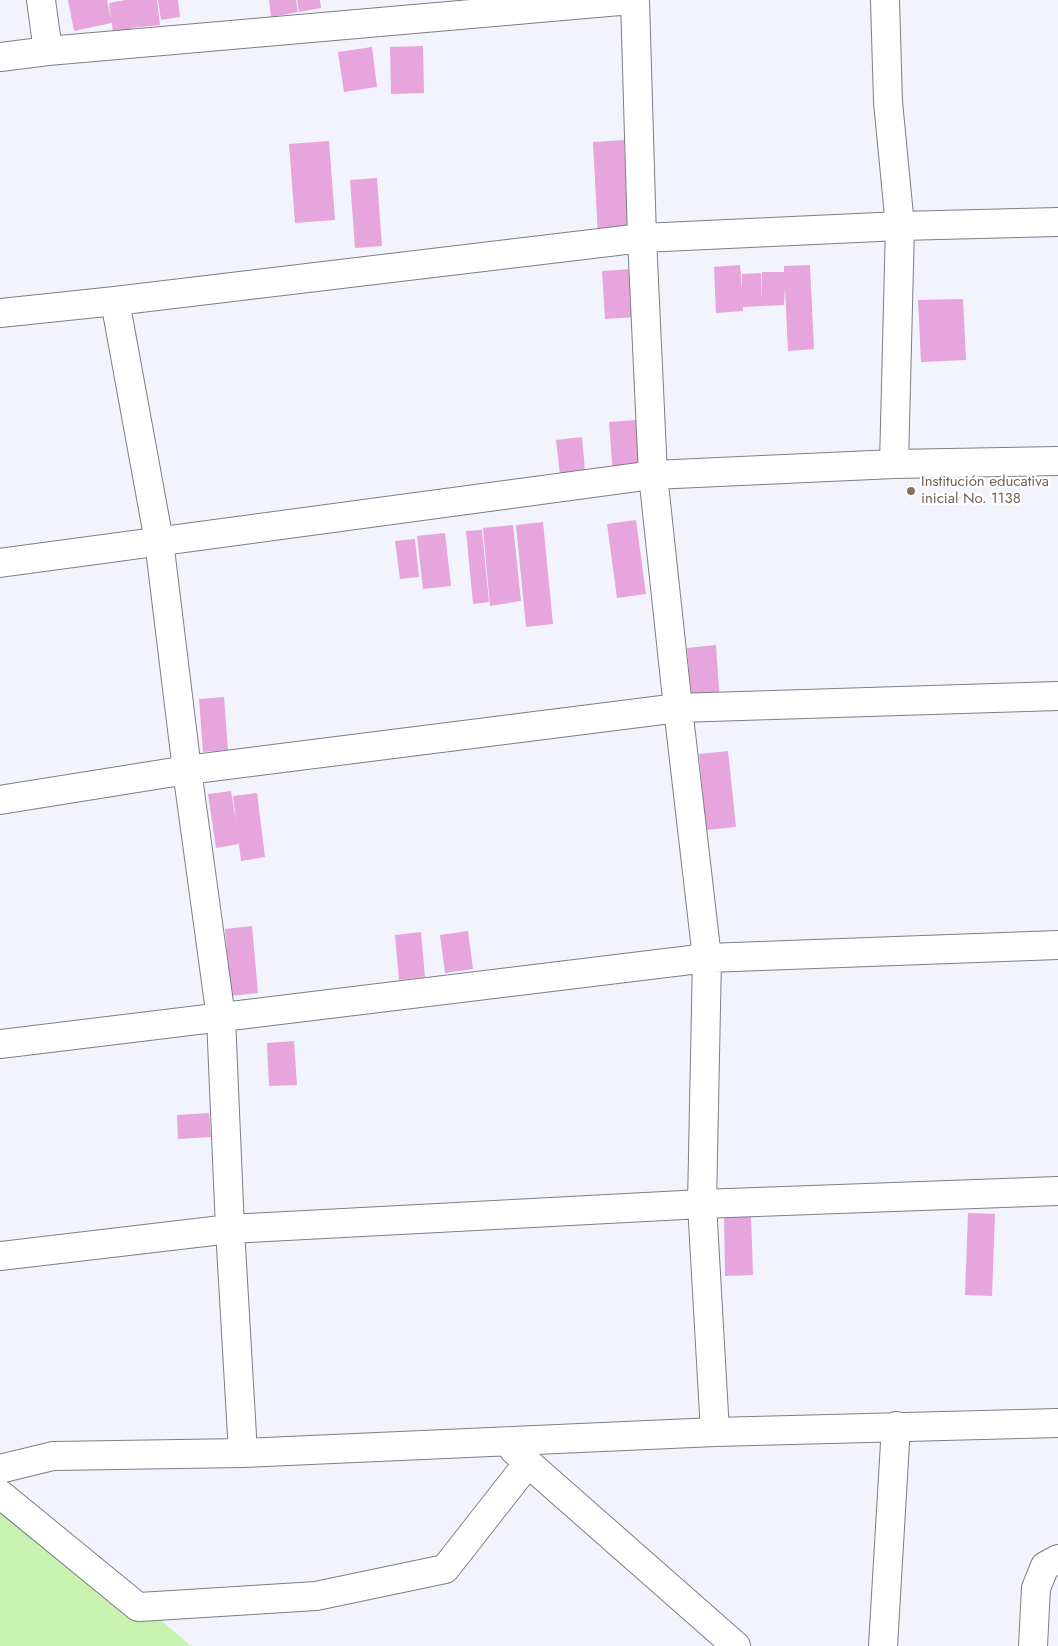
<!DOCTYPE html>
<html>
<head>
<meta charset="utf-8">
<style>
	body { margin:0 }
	canvas { display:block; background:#f2f3fc }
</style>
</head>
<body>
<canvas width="1058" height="1646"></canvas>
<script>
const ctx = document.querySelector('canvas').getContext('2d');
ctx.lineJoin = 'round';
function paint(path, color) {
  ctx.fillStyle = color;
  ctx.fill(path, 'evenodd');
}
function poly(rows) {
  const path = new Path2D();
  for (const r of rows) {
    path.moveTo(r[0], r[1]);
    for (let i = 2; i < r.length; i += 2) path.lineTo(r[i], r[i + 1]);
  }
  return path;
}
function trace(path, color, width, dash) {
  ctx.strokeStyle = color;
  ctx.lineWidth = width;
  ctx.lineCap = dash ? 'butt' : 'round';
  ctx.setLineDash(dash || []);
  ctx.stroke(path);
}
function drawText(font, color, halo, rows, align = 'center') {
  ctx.font = font + ' Jost,sans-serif';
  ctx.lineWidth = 4.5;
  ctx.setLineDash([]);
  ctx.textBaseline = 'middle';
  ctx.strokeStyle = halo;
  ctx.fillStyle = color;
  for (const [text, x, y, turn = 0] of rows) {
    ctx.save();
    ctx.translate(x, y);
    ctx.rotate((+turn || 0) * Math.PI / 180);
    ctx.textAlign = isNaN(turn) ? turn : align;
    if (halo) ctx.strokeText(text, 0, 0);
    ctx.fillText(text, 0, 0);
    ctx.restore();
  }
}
paint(poly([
	[0,1482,191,1646,0,1646]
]), '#c8f2b0');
paint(poly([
	[68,0,107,0,111,20,109,3,125,0,157,0,160,25,131,28,131,30,113,33,112,23,74,31],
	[158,0,178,0,180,17,161,20],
	[269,0,296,0,298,12,271,17],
	[297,0,320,0,321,8,299,12],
	[423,46,424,93,391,94,390,47],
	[372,47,377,87,344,92,338,52],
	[624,140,629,235,598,237,593,142],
	[329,141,335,220,295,223,289,144],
	[377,178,382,246,355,248,350,180],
	[740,265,742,292,742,274,761,273,762,302,762,272,784,272,784,266,810,265,814,349,788,351,785,288,784,305,743,307,743,311,716,313,714,267],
	[633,269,636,317,605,319,602,271],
	[963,299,966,360,921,362,918,300],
	[636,420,639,474,613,476,609,422],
	[582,437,586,482,561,484,556,440],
	[636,520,646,594,617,598,607,524],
	[543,522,553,624,526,627,516,525],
	[513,525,521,601,490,606,483,528],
	[482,530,489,602,473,604,466,531],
	[445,533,451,586,423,589,417,536],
	[415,539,419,577,400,579,395,541],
	[716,645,720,704,692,706,687,648],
	[224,697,228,750,203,752,199,699],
	[728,751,736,827,706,830,699,754],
	[231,791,236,821,233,796,257,793,265,857,241,861,239,844,216,848,208,794],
	[252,926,258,993,231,996,225,929],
	[468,931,473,969,445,973,440,935],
	[421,932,425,977,399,980,395,935],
	[294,1041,297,1085,269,1086,267,1043],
	[209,1113,211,1137,178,1139,177,1115],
	[968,1213,995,1214,992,1296,965,1295],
	[724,1216,751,1216,753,1275,725,1276]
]), '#e6a5dc');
const minor = poly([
	[41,0,48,51],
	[635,0,642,238,653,475,678,708,707,958,702,1204,715,1432],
	[885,0,888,102,900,226,894,464],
	[0,57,48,51,631,0],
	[115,301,159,541,187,770,221,1018,230,1229,243,1453],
	[0,313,115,301,642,238,900,226,1058,222],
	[0,563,653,475,894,464,1058,461],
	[0,800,187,770,678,708,1058,696],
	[0,1044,707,958,1058,945],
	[0,1256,230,1229,702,1204,1058,1191],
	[514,1450,528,1463,736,1646],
	[0,1469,53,1456,243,1453,715,1432,1058,1423],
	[0,1494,138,1607,156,1606,316,1596,445,1569,528,1463],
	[883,1646,896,1426],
	[1033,1646,1036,1588,1045,1566,1058,1559]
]);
trace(minor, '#7d7e86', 30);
trace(minor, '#fff', 28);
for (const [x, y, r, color] of [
	[911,491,5,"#8d6e63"]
]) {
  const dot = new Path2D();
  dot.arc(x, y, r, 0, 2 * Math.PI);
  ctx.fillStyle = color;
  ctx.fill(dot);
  trace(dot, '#fff', 2);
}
drawText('15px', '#785e54', '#fff', [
	["Institución educativa",921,482],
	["inicial No. 1138",921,499]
], 'left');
</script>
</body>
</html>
